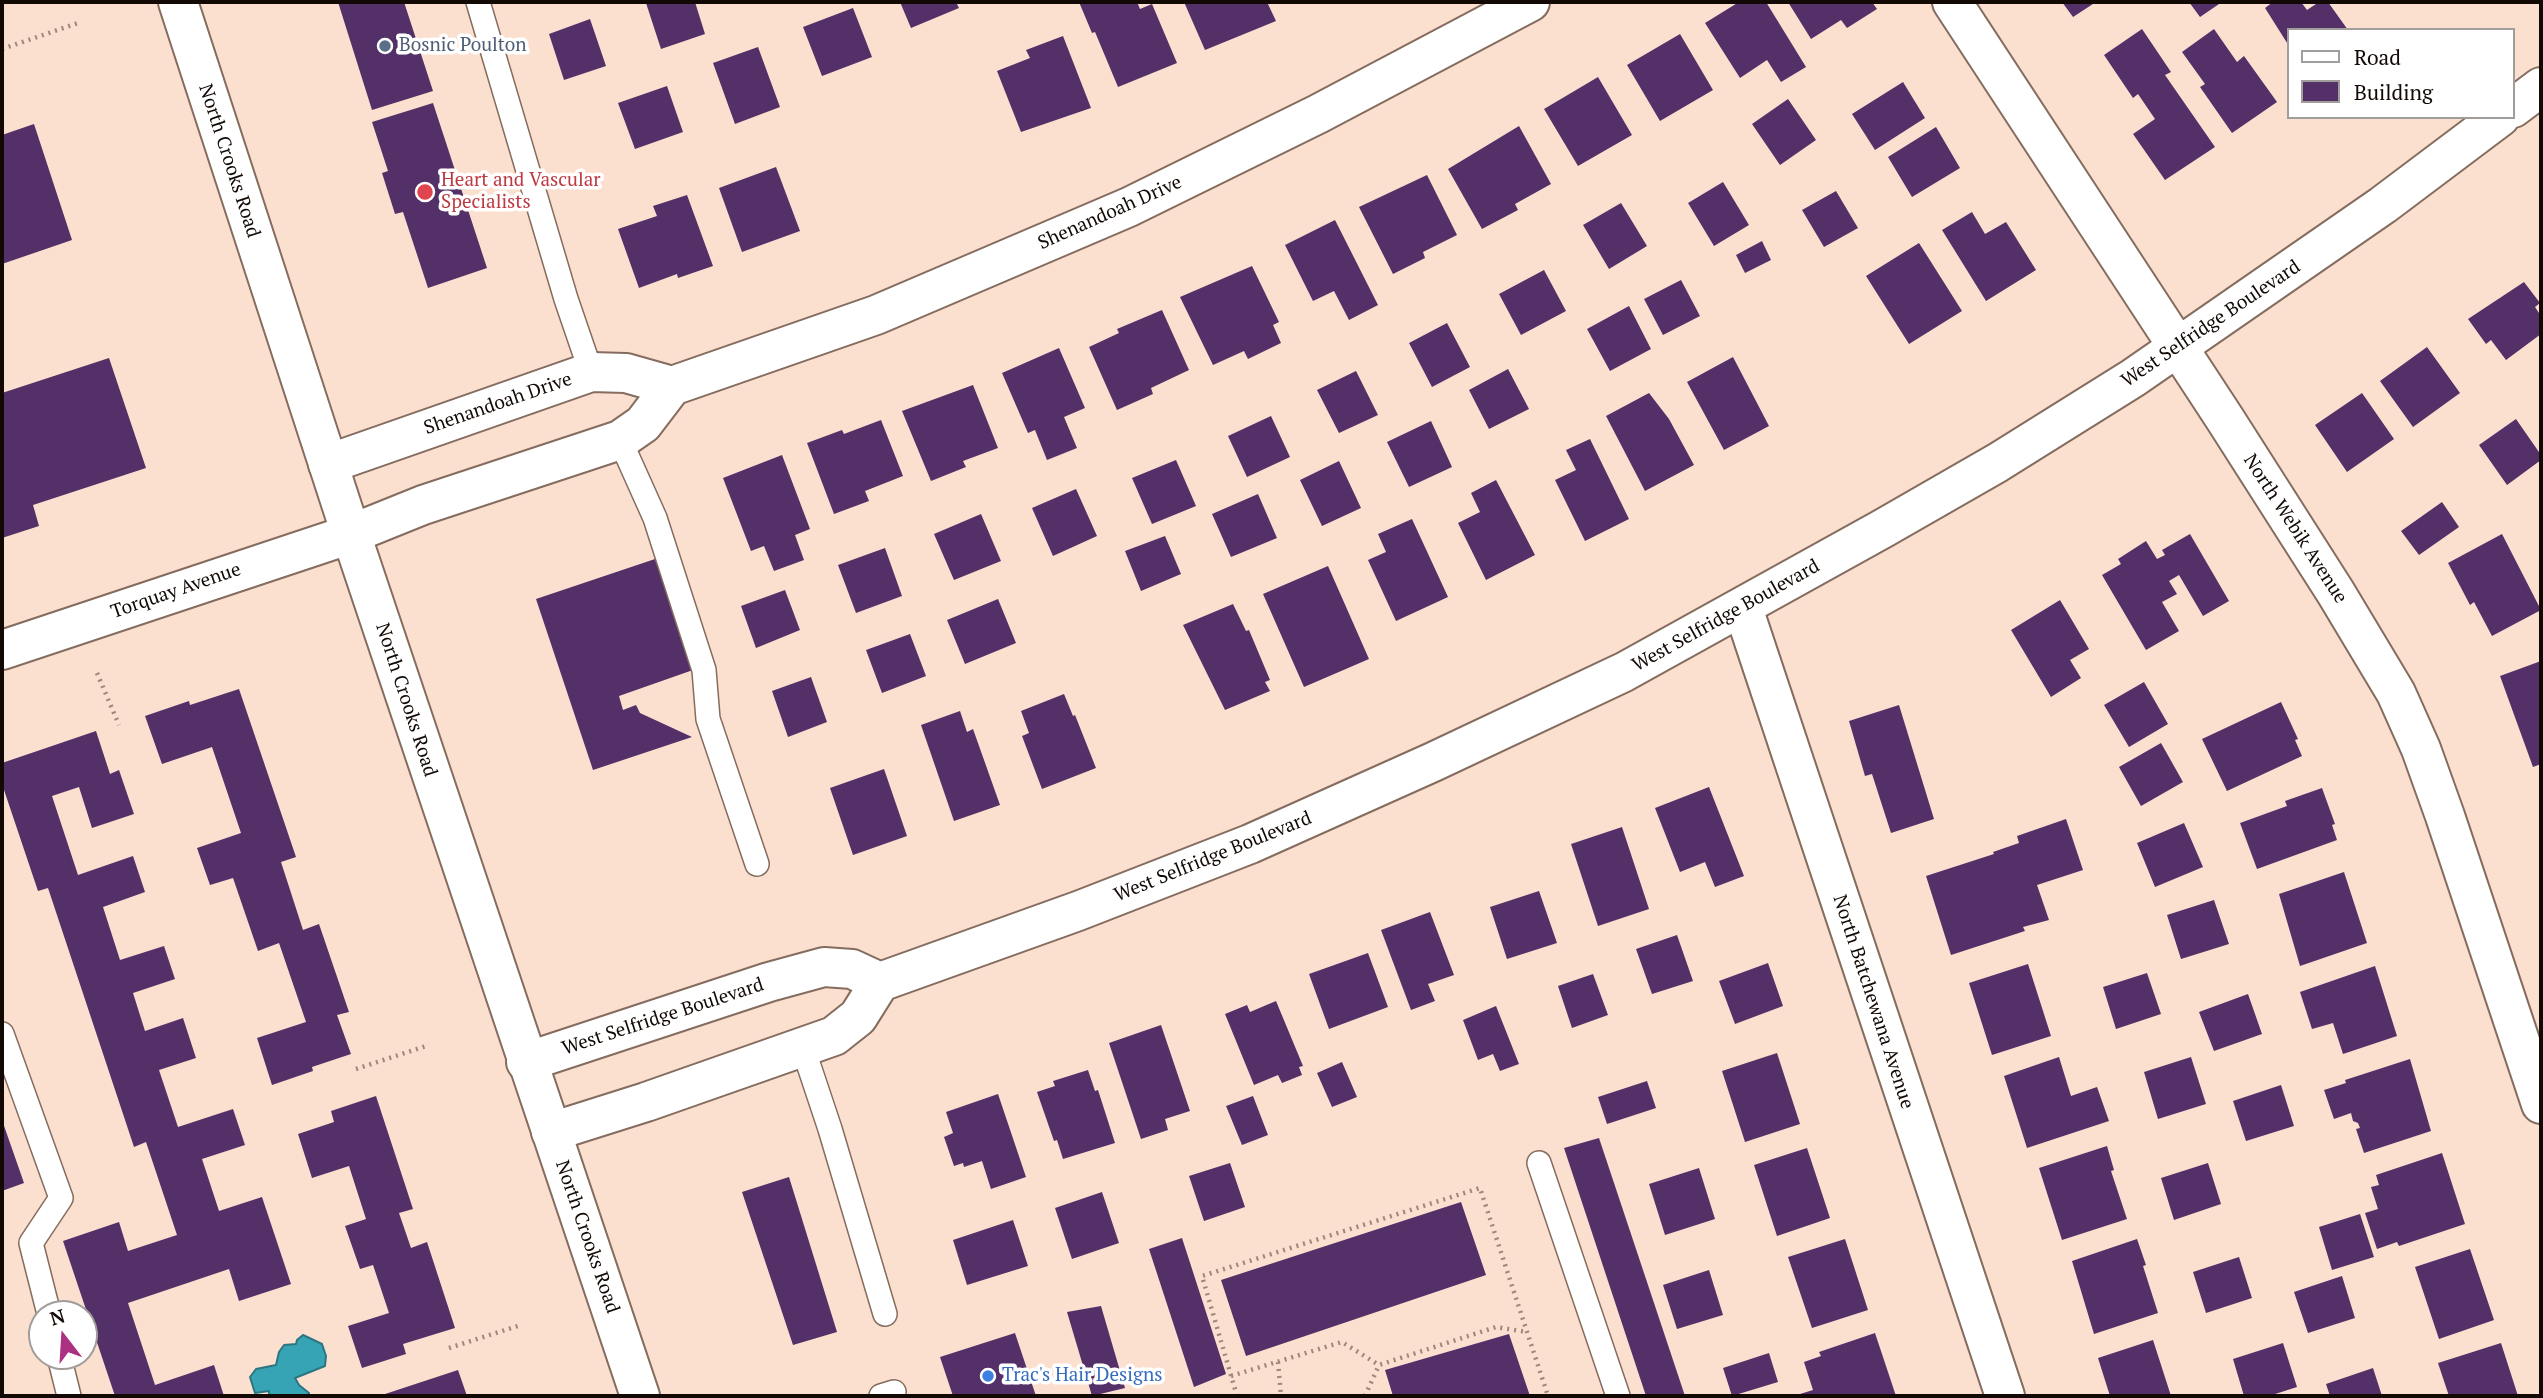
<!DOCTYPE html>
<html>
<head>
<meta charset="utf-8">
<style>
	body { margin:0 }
	#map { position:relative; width:2543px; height:1398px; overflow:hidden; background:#fbdfcf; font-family:"PT Serif",serif }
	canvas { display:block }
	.frame { position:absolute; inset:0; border:4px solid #120905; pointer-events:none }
	.legend { position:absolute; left:2287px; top:28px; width:228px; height:91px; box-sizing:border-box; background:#fff; border:2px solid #a09d9b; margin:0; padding:9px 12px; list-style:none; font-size:21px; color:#120905 }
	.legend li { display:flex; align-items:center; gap:14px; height:35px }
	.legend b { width:35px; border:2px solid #a09d9b }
	.north { position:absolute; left:28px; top:1300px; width:70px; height:70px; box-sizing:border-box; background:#fff; border:2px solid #a09d9b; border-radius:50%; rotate:343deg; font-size:19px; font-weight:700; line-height:28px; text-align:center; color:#120905 }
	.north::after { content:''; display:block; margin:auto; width:24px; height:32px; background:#ad3182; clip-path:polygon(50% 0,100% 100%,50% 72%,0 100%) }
</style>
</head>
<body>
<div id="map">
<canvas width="2543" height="1398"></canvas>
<div class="frame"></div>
<ul class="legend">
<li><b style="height:9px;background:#fff"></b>Road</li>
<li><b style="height:19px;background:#533068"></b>Building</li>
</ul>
<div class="north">N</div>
</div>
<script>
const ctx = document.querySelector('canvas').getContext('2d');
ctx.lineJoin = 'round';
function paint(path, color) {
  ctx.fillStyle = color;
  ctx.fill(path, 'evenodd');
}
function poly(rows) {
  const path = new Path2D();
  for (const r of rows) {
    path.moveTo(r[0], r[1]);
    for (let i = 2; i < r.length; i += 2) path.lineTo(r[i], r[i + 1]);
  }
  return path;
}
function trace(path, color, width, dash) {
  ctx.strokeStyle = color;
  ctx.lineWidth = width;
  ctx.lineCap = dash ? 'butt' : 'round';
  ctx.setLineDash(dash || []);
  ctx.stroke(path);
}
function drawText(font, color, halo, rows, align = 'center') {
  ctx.font = font + ' "PT Serif",serif';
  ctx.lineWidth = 7;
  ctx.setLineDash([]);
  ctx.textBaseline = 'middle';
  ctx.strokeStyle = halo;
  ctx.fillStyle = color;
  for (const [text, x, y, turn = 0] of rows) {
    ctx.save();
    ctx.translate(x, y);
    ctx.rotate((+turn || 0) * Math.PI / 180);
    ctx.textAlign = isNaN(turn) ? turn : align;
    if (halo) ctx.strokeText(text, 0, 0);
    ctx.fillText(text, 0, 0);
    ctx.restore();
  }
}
const water = poly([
	[303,1335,322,1344,326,1356,325,1366,295,1378,299,1385,309,1393,309,1396,269,1396,269,1391,255,1393,250,1377,256,1369,276,1365,279,1352,284,1345,296,1344,297,1340,303,1335]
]);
paint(water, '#37a4b6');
trace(water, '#2c7681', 2);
paint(poly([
	[338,2,404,2,433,91,372,110],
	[649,2,695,2,705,34,661,49,646,3],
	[900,2,956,2,959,8,911,28],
	[1079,2,1137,2,1140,9,1152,4,1177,63,1118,87,1095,32,1092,33],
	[1184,2,1267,2,1276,21,1205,50],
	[1739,2,1766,2,1806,67,1781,82,1767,60,1740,78,1705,23],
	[1788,2,1872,2,1877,9,1847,28,1841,20,1811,39],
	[2062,2,2096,2,2073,17],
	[2189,2,2222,2,2200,17],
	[2273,2,2301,2,2307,10,2319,2,2328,2,2348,30,2289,30,2289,46,2265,8],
	[853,8,872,57,822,76,803,27],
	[590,19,606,66,564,80,549,34],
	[2142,29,2171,72,2165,75,2215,147,2165,180,2133,134,2155,119,2138,94,2133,98,2104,55],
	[2214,29,2237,62,2244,56,2277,102,2232,133,2200,87,2205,84,2182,52],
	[1680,34,1713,90,1660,121,1627,65],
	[1063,36,1091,108,1021,132,997,71,1030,58,1026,50],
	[758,47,780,107,735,124,713,63],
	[1598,77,1632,135,1578,166,1544,109],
	[1903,82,1925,118,1875,150,1852,114],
	[667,86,683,132,635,149,618,103],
	[1788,99,1816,140,1780,165,1752,124],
	[433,103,487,268,428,288,403,212,395,214,382,173,388,171,372,122],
	[34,124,72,240,2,264,2,135],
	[1519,126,1551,184,1515,204,1518,210,1482,229,1448,169],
	[1936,127,1960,168,1912,197,1888,157],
	[776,167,800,231,742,252,719,188],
	[1427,175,1457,235,1423,252,1425,258,1393,274,1359,207],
	[1723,182,1749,225,1714,246,1688,203],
	[1836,191,1858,228,1824,247,1802,210],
	[687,195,713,266,678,278,677,274,639,288,618,229,657,216,653,206],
	[1621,203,1647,246,1609,269,1583,225],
	[1972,212,1985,234,2006,222,2036,270,1986,301,1942,230],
	[1335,220,1378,305,1349,320,1334,291,1313,301,1285,245],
	[1762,241,1771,260,1745,273,1736,255],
	[1919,243,1962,311,1909,344,1866,276],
	[1252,266,1279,322,1273,325,1281,343,1248,359,1244,351,1213,365,1180,297],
	[1544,270,1566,311,1521,335,1499,294],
	[1681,280,1700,316,1663,335,1644,299],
	[2524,282,2540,303,2535,307,2541,316,2541,334,2506,360,2491,340,2486,344,2468,319],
	[1629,306,1651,349,1610,371,1587,329],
	[1162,310,1189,370,1151,388,1153,394,1117,410,1089,347,1119,333,1117,329],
	[1447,323,1470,367,1432,387,1409,343],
	[2427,347,2460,393,2413,427,2380,381],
	[1059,348,1085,408,1064,417,1077,448,1047,460,1035,430,1028,433,1002,373],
	[1733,357,1769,426,1724,450,1687,382],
	[109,358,146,468,33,505,39,526,2,538,2,393],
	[1508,369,1529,409,1489,429,1469,390],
	[1356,371,1378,415,1339,433,1317,390],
	[973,385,998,448,963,461,966,467,931,481,902,411],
	[1649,393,1669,419,1694,465,1645,491,1606,416],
	[2362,393,2394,439,2347,472,2315,425],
	[1271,416,1290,457,1247,477,1228,436],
	[2516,419,2541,455,2541,460,2507,485,2479,445],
	[881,420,903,476,865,491,869,501,834,514,807,443,842,430,844,434],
	[1431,421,1452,467,1409,487,1387,442],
	[1590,439,1629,519,1585,541,1555,480,1576,470,1566,450],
	[782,455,810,529,795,535,804,560,774,571,764,546,751,551,723,478],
	[1176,460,1196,506,1152,524,1132,478],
	[1339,461,1361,508,1322,526,1300,480],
	[1496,480,1535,555,1486,580,1458,523,1480,512,1471,493],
	[1076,489,1097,536,1053,556,1032,508],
	[1258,494,1277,538,1231,557,1212,514],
	[2442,502,2459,527,2419,555,2401,531],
	[981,514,1001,561,954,580,934,534],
	[1412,519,1448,597,1396,621,1368,560,1386,552,1378,534],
	[2190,534,2229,601,2203,616,2179,575,2169,581,2177,594,2162,602,2179,631,2146,650,2102,575,2121,564,2118,559,2146,541,2157,559,2165,555,2162,550],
	[2502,534,2541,610,2492,636,2474,602,2470,605,2448,563],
	[1165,536,1181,574,1141,591,1125,551],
	[885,548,902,596,856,613,838,565],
	[655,559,693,670,619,696,623,710,636,705,640,713,692,737,593,770,536,599],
	[1328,566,1369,659,1304,687,1263,594],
	[785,590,800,630,756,648,741,606],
	[998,599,1016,643,965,664,947,620],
	[2060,600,2089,649,2070,660,2081,678,2051,697,2011,630],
	[1233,604,1246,631,1249,630,1270,680,1265,682,1270,691,1225,710,1183,625],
	[910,634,926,676,882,693,866,650],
	[2541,661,2541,764,2533,767,2500,676],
	[811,677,827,722,788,737,772,691],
	[2144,682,2168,724,2129,747,2104,705],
	[239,689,296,857,281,862,303,930,319,924,349,1012,337,1015,351,1054,312,1067,313,1071,272,1085,257,1038,306,1022,279,943,258,951,233,878,210,885,197,848,241,833,212,747,162,764,145,716,189,701,190,705],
	[1064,694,1073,716,1075,715,1096,768,1042,789,1022,736,1029,733,1021,711],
	[2281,702,2298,739,2295,740,2302,756,2227,791,2202,739],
	[1899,705,1934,819,1891,833,1872,774,1865,776,1849,721],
	[960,711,967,732,973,729,1000,805,954,821,921,725],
	[96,731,110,774,119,770,134,814,92,828,79,787,52,796,78,875,133,856,145,892,103,907,120,960,164,946,175,979,133,993,145,1031,183,1018,196,1058,159,1070,178,1127,233,1109,245,1145,202,1159,219,1211,262,1197,291,1284,239,1301,229,1269,128,1303,155,1385,214,1365,224,1396,115,1396,63,1241,119,1222,128,1251,177,1235,146,1142,134,1147,48,888,38,891,2,784,2,763],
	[2161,743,2183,782,2141,806,2119,767],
	[884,769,907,836,853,855,830,788],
	[1709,787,1744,876,1715,887,1705,862,1680,872,1655,808],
	[2322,788,2335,824,2332,825,2337,840,2257,869,2240,823,2287,806,2285,801],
	[2066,819,2083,870,2037,885,2049,920,2023,927,2025,931,1951,955,1926,876,1994,854,1993,852,2019,843,2017,836],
	[2184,823,2203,867,2155,887,2137,843],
	[1622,827,1649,909,1598,926,1571,844],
	[2344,872,2367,943,2300,966,2279,894],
	[1539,891,1557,943,1507,959,1490,907],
	[2214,900,2229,944,2181,959,2167,915],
	[1430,912,1454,975,1428,984,1435,1001,1411,1010,1381,930],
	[1677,935,1693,981,1652,994,1636,949],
	[1368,953,1388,1007,1329,1029,1309,974],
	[1768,963,1783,1006,1735,1024,1719,981],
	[2028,964,2051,1036,1992,1055,1969,983],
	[2375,966,2397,1036,2343,1054,2333,1023,2312,1029,2300,992],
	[2147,973,2161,1014,2116,1029,2103,987],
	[1593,974,1608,1015,1572,1028,1558,986],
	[2248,994,2262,1034,2214,1051,2199,1012],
	[1276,1001,1303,1066,1299,1067,1302,1075,1282,1083,1278,1075,1254,1085,1225,1014,1247,1005,1250,1012],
	[1496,1006,1519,1064,1500,1071,1493,1054,1478,1060,1463,1020],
	[1161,1025,1190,1111,1165,1119,1168,1130,1141,1139,1109,1043],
	[1777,1053,1800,1124,1745,1142,1722,1071],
	[2059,1057,2071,1096,2097,1087,2109,1121,2027,1148,2004,1076],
	[2191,1057,2206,1104,2158,1119,2144,1072],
	[2410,1059,2431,1131,2364,1153,2356,1129,2360,1128,2358,1123,2353,1121,2351,1113,2334,1119,2324,1090,2346,1083,2345,1080],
	[1342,1062,1357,1097,1332,1107,1317,1073],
	[1088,1070,1095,1091,1098,1090,1115,1143,1063,1159,1057,1140,1054,1141,1037,1092,1055,1086,1053,1081],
	[1647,1081,1656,1108,1607,1124,1598,1097],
	[2281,1085,2294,1126,2246,1141,2233,1101],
	[998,1094,1026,1177,991,1189,982,1161,964,1167,963,1163,954,1166,944,1137,953,1133,946,1112],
	[376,1096,413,1209,399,1213,411,1248,427,1242,455,1328,403,1344,406,1354,362,1368,348,1326,389,1313,373,1265,360,1269,345,1226,366,1219,349,1166,312,1178,298,1134,334,1122,331,1111],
	[1253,1096,1268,1135,1242,1145,1226,1106],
	[2,1120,24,1183,2,1191],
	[1599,1138,1685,1396,1646,1396,1564,1148],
	[2107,1146,2114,1170,2111,1171,2127,1219,2062,1240,2039,1168],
	[1807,1148,1830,1218,1777,1236,1754,1165],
	[2442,1153,2465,1224,2399,1246,2397,1242,2377,1249,2365,1213,2378,1209,2371,1187,2379,1185,2376,1175],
	[1230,1163,1245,1207,1204,1221,1189,1176],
	[2208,1163,2221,1204,2174,1220,2161,1178],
	[1699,1168,1715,1219,1665,1235,1649,1184],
	[789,1177,837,1332,793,1345,742,1192],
	[1102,1192,1119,1243,1072,1259,1055,1208],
	[1461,1202,1486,1275,1246,1356,1221,1280],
	[2360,1214,2374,1257,2332,1270,2319,1227],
	[1013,1220,1028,1266,967,1285,953,1240],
	[1182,1238,1226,1374,1194,1387,1149,1249],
	[1845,1239,1868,1310,1812,1328,1788,1257],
	[2137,1239,2146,1265,2143,1266,2158,1313,2094,1334,2072,1261],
	[2470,1249,2494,1320,2439,1339,2415,1267],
	[2239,1257,2252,1298,2206,1313,2193,1272],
	[1709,1270,1723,1315,1677,1329,1663,1285],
	[2342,1276,2355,1318,2308,1333,2294,1292],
	[1101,1306,1125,1388,1092,1396,1067,1312],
	[1015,1333,1036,1396,953,1396,940,1357],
	[1875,1333,1896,1396,1801,1396,1800,1394,1813,1390,1804,1362,1821,1356,1819,1352],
	[1509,1334,1530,1396,1393,1396,1385,1370],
	[2153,1340,2171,1396,2110,1396,2098,1358],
	[2283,1343,2297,1387,2269,1396,2244,1396,2233,1359],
	[2501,1343,2518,1396,2449,1396,2438,1363],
	[1769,1353,1778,1382,1732,1396,1723,1368],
	[2373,1368,2382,1396,2330,1396,2326,1384],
	[458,1370,467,1396,379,1396]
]), '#533068');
const lane = poly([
	[478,2,566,299,591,372],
	[620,440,655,518,704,670,708,719,757,864],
	[2,1034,61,1198,31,1243,49,1314],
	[803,1048,830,1129,885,1314],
	[1539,1163,1618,1396],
	[59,1356,69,1396],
	[881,1396,894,1392]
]);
const street = poly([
	[1952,2,2225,419,2336,593,2396,693,2421,749,2445,816,2541,1104],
	[2513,108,2541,87],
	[328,464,591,372,626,373,672,386],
	[1743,608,2005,1396],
	[2,650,351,534,423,505,620,440,643,424,672,386,876,315,1129,207,1318,114,1530,2],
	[526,1062,769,982,824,967,852,969,880,982],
	[551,1132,646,1102,834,1036,858,1017,880,982,1078,911,1250,844,1433,762,1624,672,1882,529,1997,463,2133,378,2383,205,2500,117]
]);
const secondary = poly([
	[178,2,351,534,640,1396]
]);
trace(lane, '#846c5e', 26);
trace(street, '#846c5e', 42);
trace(secondary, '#846c5e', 42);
trace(poly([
	[2,49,81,22],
	[97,673,119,725],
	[356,1069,426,1046],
	[449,1348,521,1325],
	[1278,1362,1281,1396],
	[1231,1376,1342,1342,1379,1365,1496,1327,1527,1332],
	[1237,1396,1202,1276,1480,1188,1548,1396],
	[1365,1396,1379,1365]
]), '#9d887d', 4.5, [2, 5]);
trace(lane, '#fff', 23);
trace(street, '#fff', 38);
trace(secondary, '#fff', 38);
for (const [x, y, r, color] of [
	[385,46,7,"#5c6f8a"],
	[425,192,9,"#e0444e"],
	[988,1376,7,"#3f7fe0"]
]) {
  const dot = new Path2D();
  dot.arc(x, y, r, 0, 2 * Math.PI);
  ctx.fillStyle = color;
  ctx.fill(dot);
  trace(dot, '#fff', 2.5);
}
drawText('19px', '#4e5e75', '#fff', [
	["Bosnic Poulton",399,46]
], 'left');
drawText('19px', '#120905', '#fff', [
	["North Crooks Road",229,161,72],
	["Shenandoah Drive",1110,213,-24],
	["West Selfridge Boulevard",2211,324,-34],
	["Shenandoah Drive",498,404,-19],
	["North Webik Avenue",2295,529,57],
	["Torquay Avenue",176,591,-19],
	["West Selfridge Boulevard",1726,616,-29],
	["North Crooks Road",406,700,72],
	["West Selfridge Boulevard",1213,857,-22],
	["North Batchewana Avenue",1873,1002,72],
	["West Selfridge Boulevard",663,1017,-18],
	["North Crooks Road",587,1237,71]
]);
drawText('19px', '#be3a42', '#fff', [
	["Heart and Vascular",441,181],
	["Specialists",441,203]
], 'left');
drawText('19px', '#366cbe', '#fff', [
	["Trac's Hair Designs",1002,1376]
], 'left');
</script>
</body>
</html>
